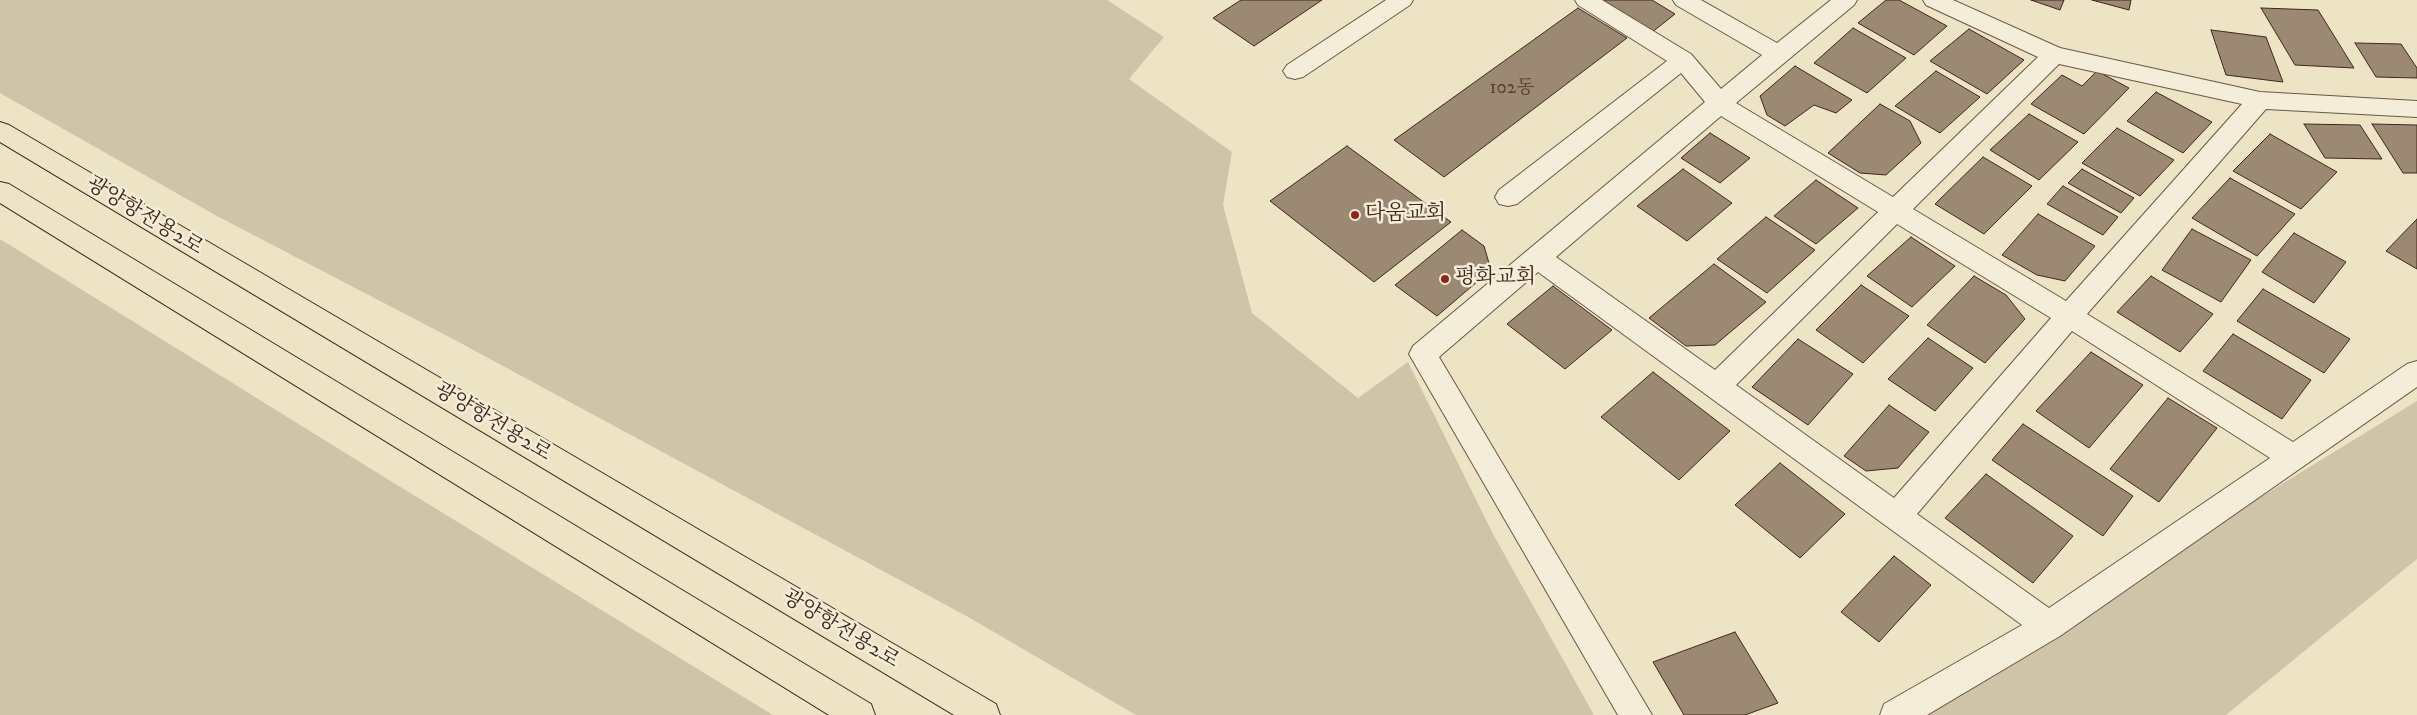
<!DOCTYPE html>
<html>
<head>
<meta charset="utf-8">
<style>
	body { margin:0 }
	canvas { display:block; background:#ede4c5 }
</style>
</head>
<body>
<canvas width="2417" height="715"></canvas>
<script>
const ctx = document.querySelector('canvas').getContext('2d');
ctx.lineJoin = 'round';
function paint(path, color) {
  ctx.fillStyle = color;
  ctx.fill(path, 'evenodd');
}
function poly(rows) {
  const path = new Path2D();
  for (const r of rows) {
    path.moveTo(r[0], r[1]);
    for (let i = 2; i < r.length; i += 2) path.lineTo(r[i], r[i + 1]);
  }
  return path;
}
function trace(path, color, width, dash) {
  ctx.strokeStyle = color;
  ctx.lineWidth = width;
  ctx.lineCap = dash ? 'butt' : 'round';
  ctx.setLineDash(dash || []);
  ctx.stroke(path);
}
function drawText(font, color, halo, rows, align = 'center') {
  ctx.font = font + ' "IM FELL DW Pica","Noto Serif KR",serif';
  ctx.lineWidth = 5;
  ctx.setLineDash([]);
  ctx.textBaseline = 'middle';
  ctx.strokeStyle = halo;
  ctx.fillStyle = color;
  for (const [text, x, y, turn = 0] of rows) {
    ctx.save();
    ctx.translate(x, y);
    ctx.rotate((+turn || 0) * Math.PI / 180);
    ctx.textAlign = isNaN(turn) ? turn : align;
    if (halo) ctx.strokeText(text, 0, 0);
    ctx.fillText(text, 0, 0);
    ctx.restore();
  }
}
paint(poly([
	[0,0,1107,0,1164,37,1129,79,1232,152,1223,205,1252,313,1358,398,1408,362,1493,534,1594,715,1136,715,970,618,453,339,215,215,0,93],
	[0,239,389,480,773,715,0,715],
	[2417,401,2417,559,2226,715,1906,715]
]), '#d0c4a8');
const building = poly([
	[1241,0,1322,0,1254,46,1213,18,1241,0],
	[1597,0,1652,0,1675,14,1651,33,1597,0],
	[1886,0,1899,0,1947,26,1914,55,1858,23,1886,0],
	[2031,0,2064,0,2060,10,2031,0],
	[2092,0,2131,0,2129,10,2092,0],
	[1578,8,1627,38,1444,177,1394,140,1578,8],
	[2261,8,2318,10,2354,68,2295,65,2261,8],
	[1853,28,1906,58,1867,93,1814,63,1853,28],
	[1969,29,2024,60,1987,94,1930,61,1969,29],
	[2211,30,2266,37,2283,82,2226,75,2211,30],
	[2355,43,2401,44,2417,68,2417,78,2376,77,2355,43],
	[1795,66,1852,100,1836,113,1814,105,1785,126,1767,115,1760,96,1795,66],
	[1936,71,1980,97,1940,133,1895,106,1936,71],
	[2097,71,2129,88,2084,134,2031,104,2062,75,2082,86,2097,71],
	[2156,92,2212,122,2183,153,2127,121,2156,92],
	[1880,104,1910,121,1921,143,1886,175,1860,173,1828,153,1880,104],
	[2029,114,2078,142,2039,180,1990,150,2029,114],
	[2304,124,2360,125,2382,159,2325,158,2304,124],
	[2372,124,2417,125,2417,173,2403,173,2372,124],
	[2117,128,2174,160,2140,196,2082,163,2117,128],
	[1710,133,1750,158,1720,183,1681,158,1710,133],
	[2270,134,2337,172,2301,209,2233,171,2270,134],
	[1347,146,1451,222,1374,282,1270,201,1347,146],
	[1983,157,2032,186,1984,234,1935,204,1983,157],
	[1683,169,1732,203,1687,241,1637,206,1683,169],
	[2082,169,2134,198,2121,213,2068,183,2082,169],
	[2230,178,2295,214,2257,256,2192,218,2230,178],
	[1816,180,1858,208,1816,244,1774,216,1816,180],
	[2063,186,2118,217,2103,235,2047,204,2063,186],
	[2038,214,2095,246,2065,281,2037,275,2002,255,2038,214],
	[1766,217,1815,250,1767,293,1717,259,1766,217],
	[2417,219,2417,269,2386,251,2417,219],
	[2192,229,2251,260,2221,302,2162,270,2192,229],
	[1462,230,1484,246,1491,270,1437,316,1395,285,1462,230],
	[2294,233,2346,262,2314,303,2262,272,2294,233],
	[1911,237,1955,266,1912,307,1867,276,1911,237],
	[1714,264,1766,302,1715,345,1686,346,1649,318,1714,264],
	[1974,276,2006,295,2025,319,1985,363,1927,325,1974,276],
	[2151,276,2213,314,2180,352,2117,312,2151,276],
	[1861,285,1909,316,1863,363,1816,330,1861,285],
	[1553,286,1612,330,1565,369,1507,324,1553,286],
	[2263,289,2350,339,2324,373,2237,321,2263,289],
	[2233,334,2311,380,2282,419,2203,371,2233,334],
	[1928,338,1973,368,1935,411,1888,379,1928,338],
	[1798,339,1853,374,1808,425,1752,387,1798,339],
	[2091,352,2143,385,2089,448,2036,411,2091,352],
	[1653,372,1730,431,1679,480,1601,417,1653,372],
	[2168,398,2217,428,2159,502,2110,469,2168,398],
	[1889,405,1929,432,1898,468,1866,471,1844,456,1889,405],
	[2023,424,2133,496,2103,536,1992,460,2023,424],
	[1780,463,1845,514,1800,558,1735,505,1780,463],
	[1986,474,2073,536,2033,583,1945,518,1986,474],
	[1894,556,1931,585,1879,642,1841,612,1894,556],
	[1735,632,1778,703,1745,715,1684,715,1653,662,1735,632]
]);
paint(building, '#9b8973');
trace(building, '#42261b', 1);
const minor = poly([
	[1386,0,1413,0,1410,5,1303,77,1295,79,1287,77,1283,71,1287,65,1386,0],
	[1575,0,1602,0,1691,54,1721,89,1762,55,1676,5,1673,0,1701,0,1777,43,1831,0,1857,0,1854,5,1736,103,1893,197,2038,57,1926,5,1923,0,1953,0,2060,48,2260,92,2417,101,2417,117,2266,109,2087,314,2293,442,2407,364,2417,361,2417,387,2060,636,1927,715,1880,715,1884,704,2022,625,1538,272,1439,357,1652,715,1618,715,1409,354,1413,346,1705,102,1681,73,1517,204,1508,206,1499,204,1495,197,1499,190,1667,61,1578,5,1575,0],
	[2059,64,2242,104,2066,301,1913,209,2059,64],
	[1721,116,1878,212,1715,370,1556,257,1721,116],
	[1897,224,2051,318,1894,498,1736,385,1897,224],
	[2072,331,2270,458,2049,608,1917,514,2072,331]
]);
const highway = poly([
	[0,122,9,125,996,704,1000,715,954,715,0,142,0,122],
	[0,182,9,184,871,704,875,715,829,715,0,203,0,182]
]);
trace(minor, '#6d5646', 2);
trace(highway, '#42261b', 2);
paint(minor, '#f3edd9');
paint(highway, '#ede4c5');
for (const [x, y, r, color] of [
	[1355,215,5,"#8f2418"],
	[1445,279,5,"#8f2418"]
]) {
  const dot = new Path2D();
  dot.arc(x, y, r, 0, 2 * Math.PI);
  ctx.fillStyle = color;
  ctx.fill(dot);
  trace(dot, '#f3edd9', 2);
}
drawText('19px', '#583f31', null, [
	["102동",1512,89]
]);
drawText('21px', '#42261b', '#f3edd9', [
	["다움교회",1365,215],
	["평화교회",1455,279]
], 'left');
drawText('21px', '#42261b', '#f3edd9', [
	["광양항전용2로",144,217,31],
	["광양항전용2로",492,423,31],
	["광양항전용2로",840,630,31]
]);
</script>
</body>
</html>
